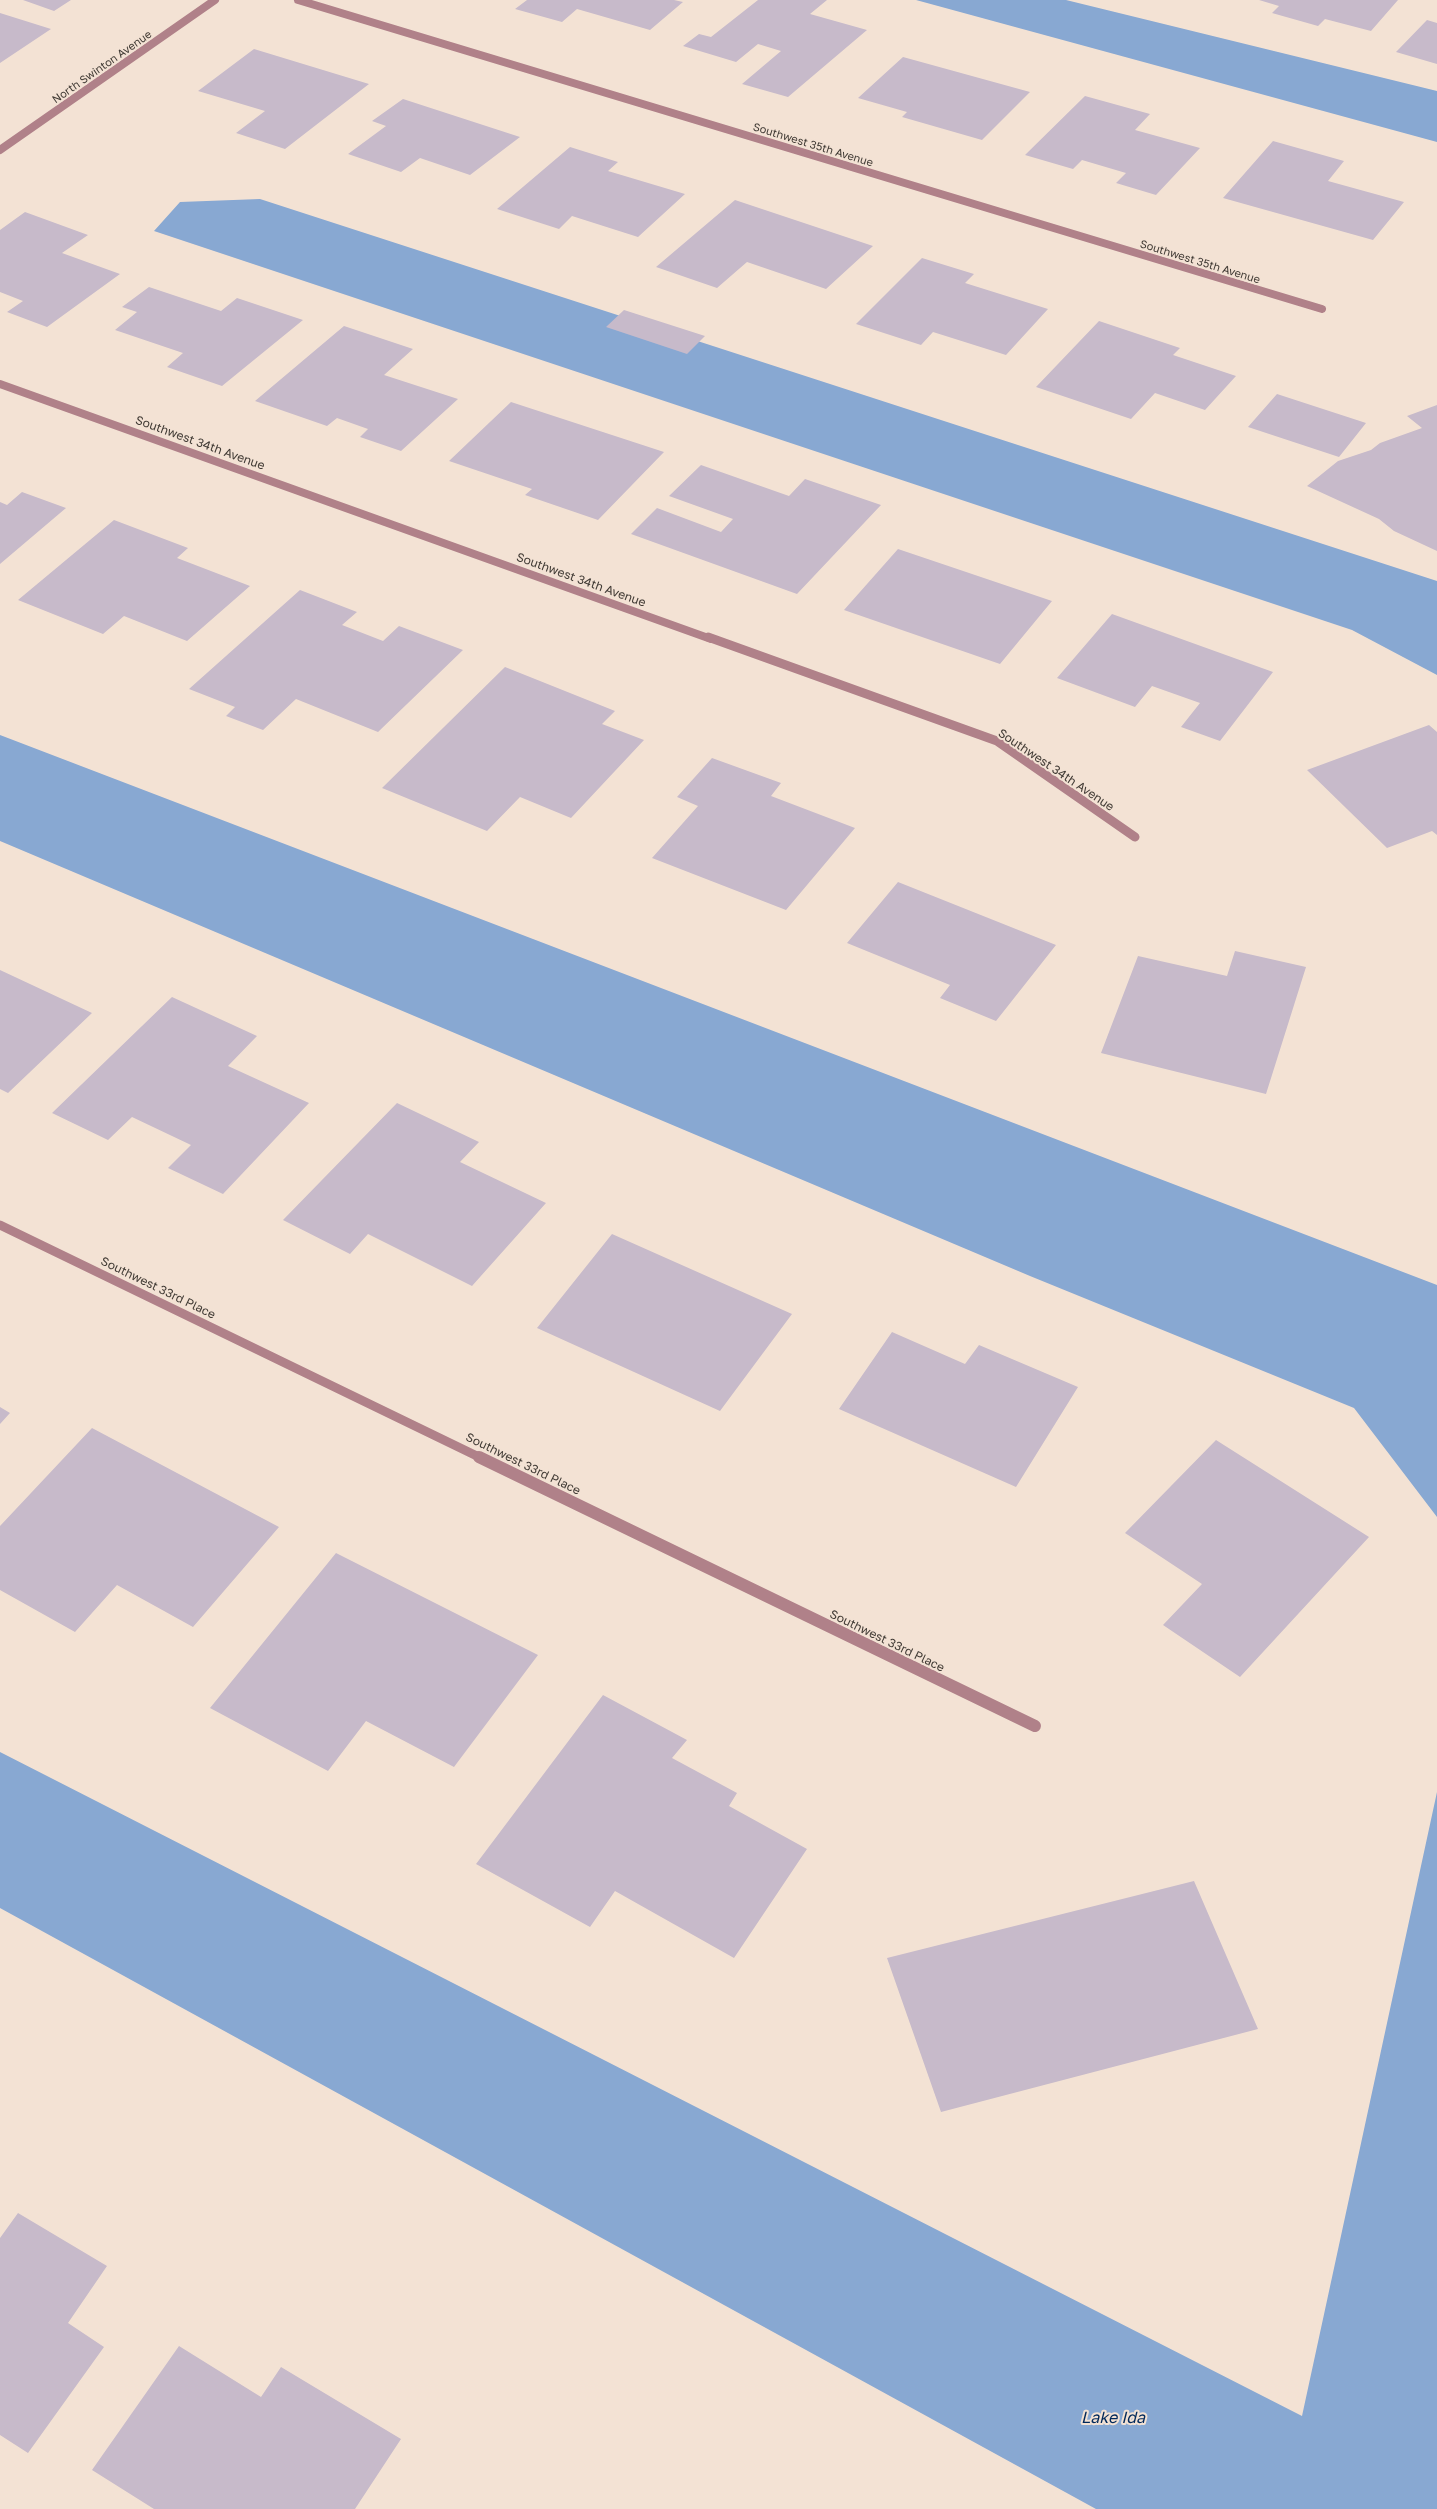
<!DOCTYPE html>
<html>
<head>
<meta charset="utf-8">
<style>
	body { margin:0 }
	canvas { display:block; background:#f3e2d4 }
</style>
</head>
<body>
<canvas width="1437" height="2509"></canvas>
<script>
const ctx = document.querySelector('canvas').getContext('2d');
ctx.lineJoin = 'round';
function paint(path, color) {
  ctx.fillStyle = color;
  ctx.fill(path, 'evenodd');
}
function poly(rows) {
  const path = new Path2D();
  for (const r of rows) {
    path.moveTo(r[0], r[1]);
    for (let i = 2; i < r.length; i += 2) path.lineTo(r[i], r[i + 1]);
  }
  return path;
}
function trace(path, color, width, dash) {
  ctx.strokeStyle = color;
  ctx.lineWidth = width;
  ctx.lineCap = dash ? 'butt' : 'round';
  ctx.setLineDash(dash || []);
  ctx.stroke(path);
}
function drawText(font, color, halo, rows, align = 'center') {
  ctx.font = font + ' "Golos Text",sans-serif';
  ctx.lineWidth = 4;
  ctx.setLineDash([]);
  ctx.textBaseline = 'middle';
  ctx.strokeStyle = halo;
  ctx.fillStyle = color;
  for (const [text, x, y, turn = 0] of rows) {
    ctx.save();
    ctx.translate(x, y);
    ctx.rotate((+turn || 0) * Math.PI / 180);
    ctx.textAlign = isNaN(turn) ? turn : align;
    if (halo) ctx.strokeText(text, 0, 0);
    ctx.fillText(text, 0, 0);
    ctx.restore();
  }
}
paint(poly([
	[916,0,1066,0,1437,91,1437,142],
	[260,199,1437,581,1437,675,1352,630,154,231,180,202],
	[0,735,1437,1285,1437,1517,1354,1408,1030,1276,0,841],
	[0,1752,1302,2416,1437,1792,1437,2509,1096,2509,0,1908]
]), '#88a8d2');
paint(poly([
	[23,0,71,0,54,11],
	[527,0,674,0,683,2,650,30,577,9,562,22,515,9],
	[758,0,827,0,810,14,867,30,788,97,742,84,781,51,758,44,736,62,683,46,699,34,711,37],
	[1259,0,1398,0,1371,31,1325,19,1318,26,1272,13,1279,6],
	[0,13,51,29,0,63],
	[1427,20,1437,23,1437,64,1396,52],
	[254,49,369,84,285,149,236,133,265,111,198,91],
	[903,57,1030,92,982,140,902,117,907,112,858,98],
	[1085,96,1150,114,1135,130,1200,148,1156,195,1116,183,1126,173,1082,160,1073,169,1025,155],
	[403,99,520,137,470,175,420,158,401,172,348,154,386,126,372,121],
	[1273,141,1344,161,1328,181,1404,202,1373,240,1223,198],
	[570,147,618,162,608,171,685,194,638,237,572,216,559,229,497,209],
	[735,200,873,246,826,289,747,262,717,288,656,267],
	[25,212,88,235,62,253,120,274,47,327,7,312,23,301,0,292,0,230],
	[922,258,974,274,965,283,1048,309,1006,355,933,332,921,345,856,324],
	[149,287,221,311,237,298,303,320,222,386,167,367,183,353,115,330,137,312,122,307],
	[624,310,705,336,687,354,606,327],
	[1099,321,1180,348,1173,355,1236,376,1205,410,1155,393,1131,419,1036,387],
	[344,326,413,349,384,375,458,399,401,451,360,437,368,429,337,418,327,426,255,401],
	[1277,394,1366,423,1339,457,1248,427],
	[511,402,664,452,598,520,525,495,532,489,449,461],
	[1437,405,1437,551,1394,531,1379,519,1307,486,1338,461,1371,450,1380,443,1422,428,1407,416],
	[701,465,789,496,805,479,881,505,797,594,631,534,657,508,721,532,733,519,669,496],
	[22,492,66,508,0,564,0,502,7,505],
	[114,520,188,548,177,558,250,586,187,641,124,616,103,634,18,600],
	[898,549,1052,601,1000,664,844,610],
	[300,590,357,612,342,625,383,641,399,626,463,650,378,732,296,699,263,730,226,716,235,707,189,689],
	[1112,614,1273,672,1220,741,1181,727,1200,703,1152,686,1135,707,1057,678],
	[505,667,615,711,602,724,644,740,571,818,520,797,487,831,382,788],
	[1429,725,1437,732,1437,835,1432,831,1387,848,1307,770],
	[712,758,781,783,771,796,855,828,786,910,652,858,698,806,677,797],
	[898,882,1056,945,996,1021,940,998,950,985,847,943],
	[1235,951,1306,967,1266,1094,1101,1053,1138,956,1227,976],
	[0,970,92,1013,8,1093,0,1089],
	[172,997,257,1036,228,1066,309,1103,223,1194,168,1168,191,1145,132,1117,108,1140,52,1113],
	[397,1103,479,1142,460,1162,546,1203,472,1286,368,1234,350,1254,283,1220],
	[612,1234,792,1314,720,1411,537,1328],
	[892,1332,965,1364,979,1345,1078,1387,1016,1487,839,1409],
	[0,1407,10,1413,0,1424],
	[92,1428,279,1527,193,1627,117,1585,75,1632,0,1590,0,1526],
	[1216,1440,1369,1537,1240,1677,1163,1625,1202,1584,1125,1533],
	[336,1553,538,1655,454,1767,366,1721,328,1771,210,1708],
	[603,1695,687,1740,672,1758,737,1793,729,1806,807,1849,734,1958,615,1891,590,1927,476,1864],
	[1194,1881,1258,2029,941,2112,887,1958],
	[18,2213,107,2266,68,2323,104,2347,28,2453,0,2435,0,2238],
	[179,2346,261,2397,281,2367,401,2439,355,2509,154,2509,92,2470]
]), '#c7baca');
trace(poly([
	[298,0,1322,309],
	[0,150,215,0],
	[0,384,711,639]
]), '#b08189', 8);
trace(poly([
	[708,637,997,741,1135,837],
	[0,1225,481,1458]
]), '#b08189', 9);
trace(poly([
	[479,1457,1035,1726]
]), '#b08189', 12);
drawText('11px', '#403a34', '#f3e2d4', [
	["North Swinton Avenue",102,67,-35],
	["Southwest 35th Avenue",813,145,17],
	["Southwest 35th Avenue",1200,262,17]
]);
drawText('12px', '#403a34', '#f3e2d4', [
	["Southwest 34th Avenue",200,443,20],
	["Southwest 34th Avenue",581,580,20],
	["Southwest 34th Avenue",1056,770,34],
	["Southwest 33rd Place",158,1288,26],
	["Southwest 33rd Place",523,1464,26],
	["Southwest 33rd Place",887,1641,26]
]);
drawText('italic 16px', '#00285a', '#f3e2d4', [
	["Lake Ida",1113,2418]
]);
</script>
</body>
</html>
